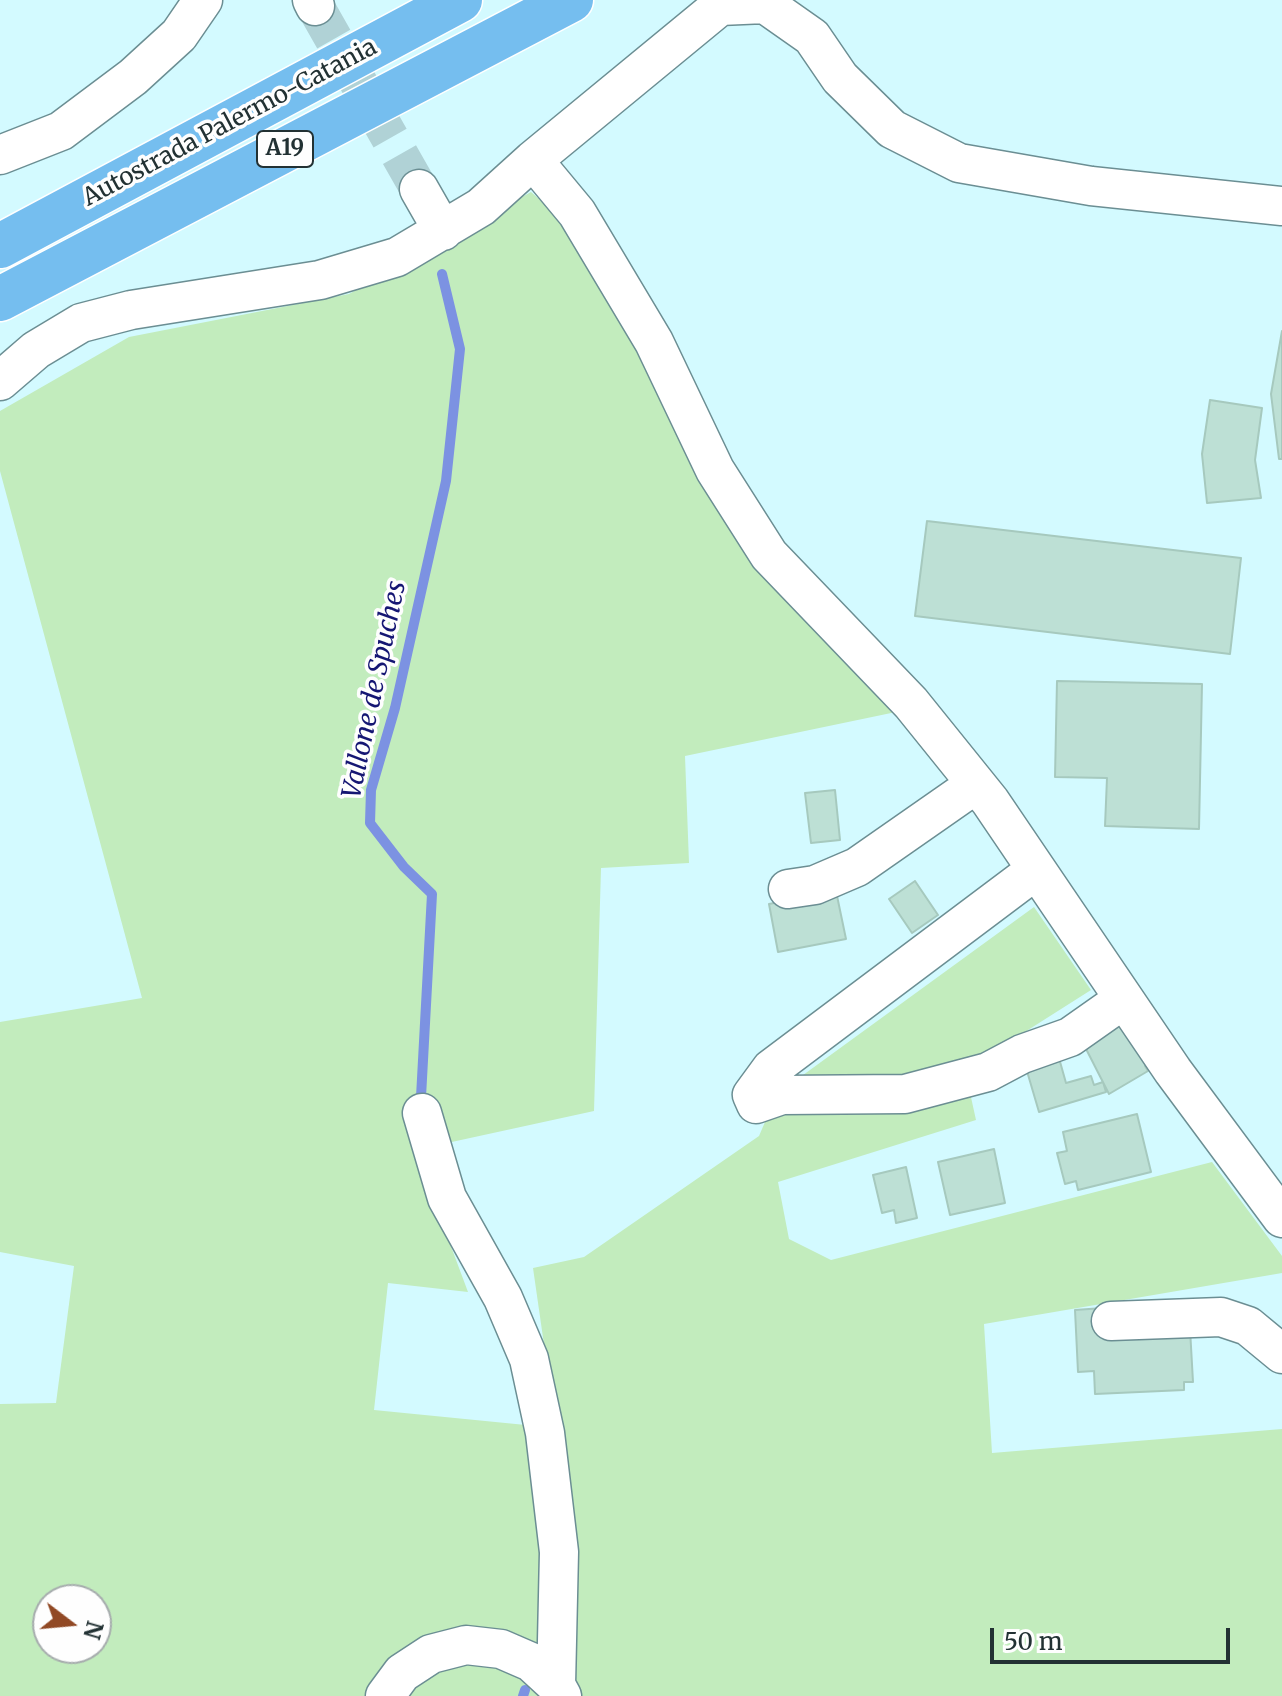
<!DOCTYPE html>
<html>
<head>
<meta charset="utf-8">
<style>
	body { margin:0 }
	#map { position:relative; width:1282px; height:1696px; overflow:hidden; background:#d3faff; font-family:Merriweather,serif }
	canvas { display:block }
	.north { position:absolute; left:32px; top:1584px; width:80px; height:80px; box-sizing:border-box; background:#fefefe; border:2px solid #a6acad; border-radius:50%; rotate:106deg; font-size:22px; font-weight:700; line-height:32px; text-align:center; color:#223133 }
	.north::after { content:''; display:block; margin:auto; width:28px; height:36px; background:#914925; clip-path:polygon(50% 0,100% 100%,50% 72%,0 100%) }
	.scale { position:absolute; left:990px; top:1628px; width:240px; height:36px; box-sizing:border-box; border:4px solid #223133; border-top:0; padding-left:10px; font-size:24px; line-height:28px; white-space:nowrap; color:#223133; -webkit-text-stroke:6px #fefefe; paint-order:stroke }
</style>
</head>
<body>
<div id="map">
<canvas width="1282" height="1696"></canvas>
<div class="north">N</div>
<div class="scale">50 m</div>
</div>
<script>
const ctx = document.querySelector('canvas').getContext('2d');
ctx.lineJoin = 'round';
function paint(path, color) {
  ctx.fillStyle = color;
  ctx.fill(path, 'evenodd');
}
function poly(rows) {
  const path = new Path2D();
  for (const r of rows) {
    path.moveTo(r[0], r[1]);
    for (let i = 2; i < r.length; i += 2) path.lineTo(r[i], r[i + 1]);
  }
  return path;
}
function trace(path, color, width, dash) {
  ctx.strokeStyle = color;
  ctx.lineWidth = width;
  ctx.lineCap = dash ? 'butt' : 'round';
  ctx.setLineDash(dash || []);
  ctx.stroke(path);
}
function drawText(font, color, halo, rows, align = 'center') {
  ctx.font = font + ' Merriweather,serif';
  ctx.lineWidth = 7;
  ctx.setLineDash([]);
  ctx.textBaseline = 'middle';
  ctx.strokeStyle = halo;
  ctx.fillStyle = color;
  for (const [text, x, y, turn = 0] of rows) {
    ctx.save();
    ctx.translate(x, y);
    ctx.rotate((+turn || 0) * Math.PI / 180);
    ctx.textAlign = isNaN(turn) ? turn : align;
    if (halo) ctx.strokeText(text, 0, 0);
    ctx.fillText(text, 0, 0);
    ctx.restore();
  }
}
paint(poly([
	[531,192,557,215,896,712,685,756,689,863,601,868,594,1111,415,1150,468,1292,388,1283,374,1410,556,1428,533,1268,584,1257,759,1136,777,1094,1034,907,1091,990,965,1070,976,1120,778,1182,789,1239,831,1260,1212,1162,1282,1256,1282,1273,984,1324,992,1453,1282,1429,1282,1696,0,1696,0,1404,56,1403,74,1266,0,1252,0,1022,142,998,0,471,0,411,129,337,349,294],
	[48,1600,96,1600,96,1648,48,1648]
]), '#c2ecbd');
trace(poly([
	[421,1097,432,894,404,867,370,823,371,790,395,708,446,481,460,349,442,274],
	[523,1696,525,1690]
]), '#7c92e2', 10);
const building = poly([
	[1282,331,1282,459,1279,459,1271,394,1282,331],
	[1210,400,1262,408,1255,460,1261,498,1207,503,1202,454,1210,400],
	[927,521,1241,558,1230,654,915,616,927,521],
	[1057,681,1202,684,1199,829,1105,826,1107,778,1055,777,1057,681],
	[835,790,840,840,811,843,805,793,835,790],
	[915,881,938,915,912,933,889,899,915,881],
	[836,891,846,939,778,952,769,904,836,891],
	[1118,1014,1149,1064,1145,1066,1148,1071,1109,1094,1082,1041,1118,1014],
	[1057,1051,1066,1083,1091,1076,1094,1085,1103,1082,1106,1092,1039,1112,1024,1061,1057,1051],
	[1137,1114,1151,1172,1078,1190,1076,1181,1065,1184,1057,1153,1067,1151,1063,1132,1137,1114],
	[994,1149,1005,1203,950,1215,938,1162,994,1149],
	[906,1167,917,1218,896,1223,894,1210,882,1213,873,1175,906,1167],
	[1103,1308,1190,1329,1193,1382,1184,1382,1184,1390,1095,1394,1094,1371,1078,1372,1075,1310,1103,1308]
]);
paint(building, '#bde0d5');
trace(building, '#a6c9be', 2);
trace(poly([
	[315,6,419,189]
]), '#b0d2d6', 38, [38, 19]);
const minor = poly([
	[312,0,315,6],
	[0,155,61,131,133,77,179,35,203,0],
	[533,160,577,213,654,342,715,470,769,555,911,703,990,801,1173,1071,1282,1218],
	[419,189,443,231],
	[0,381,36,350,81,323,131,310,320,280,397,257,481,207,533,160,720,6,765,4,812,37,840,78,892,129,959,163,1091,186,1282,206],
	[1036,870,771,1069,752,1095,756,1104,782,1095,905,1094,988,1072,1022,1054,1070,1037,1124,999],
	[788,889,815,885,857,867,976,784],
	[422,1113,447,1198,503,1298,529,1359,545,1433,559,1552,556,1685],
	[1111,1321,1221,1317,1248,1326,1282,1354],
	[385,1696,402,1673,431,1654,466,1645,501,1649,531,1662,556,1685,562,1696]
]);
const highway = poly([
	[0,246,460,0],
	[0,299,571,0]
]);
trace(minor, '#6b8e93', 41);
trace(highway, '#fff', 47);
trace(minor, '#fff', 38);
trace(highway, '#75beef', 44);
for (const [x, y, w] of [
	[285,149,56]
]) {
  const box = new Path2D();
  box.roundRect(x - w / 2, y - 18, w, 36, 6);
  ctx.fillStyle = '#fefefe';
  ctx.fill(box);
  trace(box, '#223133', 2);
}
drawText('bold 22px', '#223133', null, [
	["A19",285,149]
]);
drawText('24px', '#223133', '#fefefe', [
	["Autostrada Palermo-Catania",230,123,-28]
]);
drawText('italic 26px', '#151673', '#fefefe', [
	["Vallone de Spuches",375,690,-78]
]);
</script>
</body>
</html>
